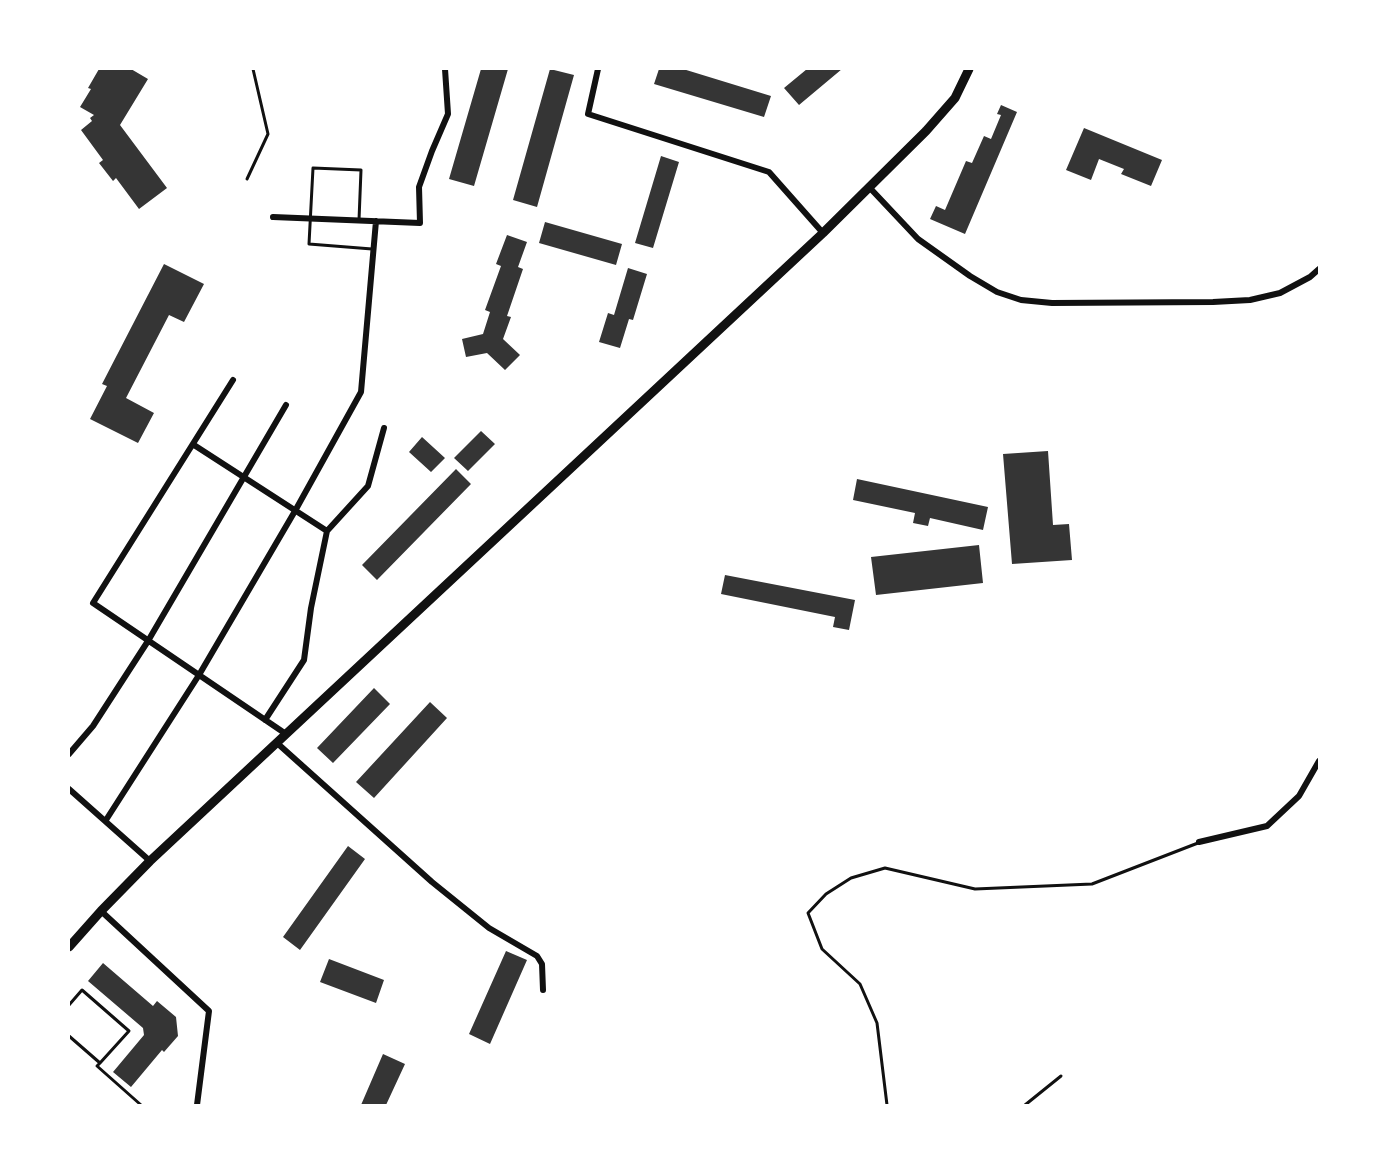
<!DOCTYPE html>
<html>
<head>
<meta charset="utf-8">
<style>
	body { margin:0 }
	#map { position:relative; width:1388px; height:1174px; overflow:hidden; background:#fff; font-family:Helvetica,sans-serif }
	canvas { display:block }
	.frame { position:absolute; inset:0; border:70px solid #fff; pointer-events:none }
</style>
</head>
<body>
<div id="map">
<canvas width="1388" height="1174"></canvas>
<div class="frame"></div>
</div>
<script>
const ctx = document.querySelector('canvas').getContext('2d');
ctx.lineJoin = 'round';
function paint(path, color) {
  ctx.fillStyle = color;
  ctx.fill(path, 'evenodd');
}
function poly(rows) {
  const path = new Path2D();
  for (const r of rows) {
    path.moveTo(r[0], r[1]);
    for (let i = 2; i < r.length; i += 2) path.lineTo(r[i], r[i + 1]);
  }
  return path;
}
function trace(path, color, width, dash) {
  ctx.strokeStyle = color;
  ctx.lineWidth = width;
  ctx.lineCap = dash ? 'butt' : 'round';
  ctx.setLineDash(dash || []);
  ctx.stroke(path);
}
paint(poly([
	[99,69,131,69,148,79,120,125,167,188,139,209,116,178,113,181,99,163,103,160,81,130,92,121,90,118,94,115,80,107,91,89,88,88],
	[481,69,508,69,474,186,449,179],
	[550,69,574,75,537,207,513,200],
	[659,69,683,69,771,96,764,117,654,84],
	[807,69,842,69,799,105,784,88],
	[1001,105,1017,112,965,234,930,219,936,206,945,210,966,161,972,163,984,136,991,139,1001,115,997,114],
	[1084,128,1162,160,1151,186,1121,174,1124,169,1099,159,1091,180,1066,170],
	[661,156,679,162,653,248,635,243],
	[545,222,622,244,616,265,539,243],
	[507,235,527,242,518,267,523,269,507,316,511,317,503,339,520,355,505,370,487,353,466,357,462,339,483,334,490,312,485,310,501,266,496,264],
	[164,264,204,284,184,322,169,315,126,398,154,413,138,443,90,419,107,386,102,384],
	[628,268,647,274,633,320,629,319,620,348,599,342,608,313,614,315],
	[481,431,495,444,468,471,454,458],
	[422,437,445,458,431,472,409,452],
	[1048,451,1053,525,1069,524,1072,560,1012,564,1003,454],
	[456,469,471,484,377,580,362,565],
	[857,479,988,507,983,530,930,518,928,526,913,523,915,513,853,500],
	[979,545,983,583,876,595,871,557],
	[725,575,855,600,849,630,833,627,835,617,721,594],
	[374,688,390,704,333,763,317,748],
	[430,702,447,718,374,798,356,782],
	[348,846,365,859,300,950,283,937],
	[506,951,527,960,490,1044,469,1034],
	[329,959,384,980,376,1003,320,982],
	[103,963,153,1006,157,1001,176,1017,178,1036,164,1052,162,1050,131,1087,113,1072,144,1035,143,1028,88,981],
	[383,1054,405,1064,386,1105,361,1105]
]), '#353535');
trace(poly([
	[247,179,268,134,253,69],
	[359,220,361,170,313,168,309,244,372,249],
	[69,1005,82,990,129,1031,100,1063,69,1036],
	[100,1063,97,1066,141,1105],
	[887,1105,877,1023,860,984,822,949,808,913,826,894,851,878,885,868,975,889,1092,884,1198,843],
	[1025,1105,1061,1076]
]), '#111', 3);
trace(poly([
	[598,69,588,114,769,172,823,233],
	[869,187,918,239,970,276,997,292,1021,300,1052,303,1213,302,1250,300,1280,293,1310,277,1319,269],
	[273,217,420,223,419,187,432,151,448,114,445,69],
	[233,380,93,603,286,734],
	[194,445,327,531],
	[265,720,304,660,311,608,327,531,368,486,384,428],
	[277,743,432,882,489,928,537,956,542,964,543,990],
	[69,754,93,726,148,641,286,405],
	[69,789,150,861],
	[106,820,199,675,295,511,361,392,376,221],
	[1199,842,1267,826,1299,796,1319,761],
	[101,911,209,1011,197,1105]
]), '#111', 6);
trace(poly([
	[69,947,101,911,150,861,823,233,926,131,955,98,969,69]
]), '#111', 9);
</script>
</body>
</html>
